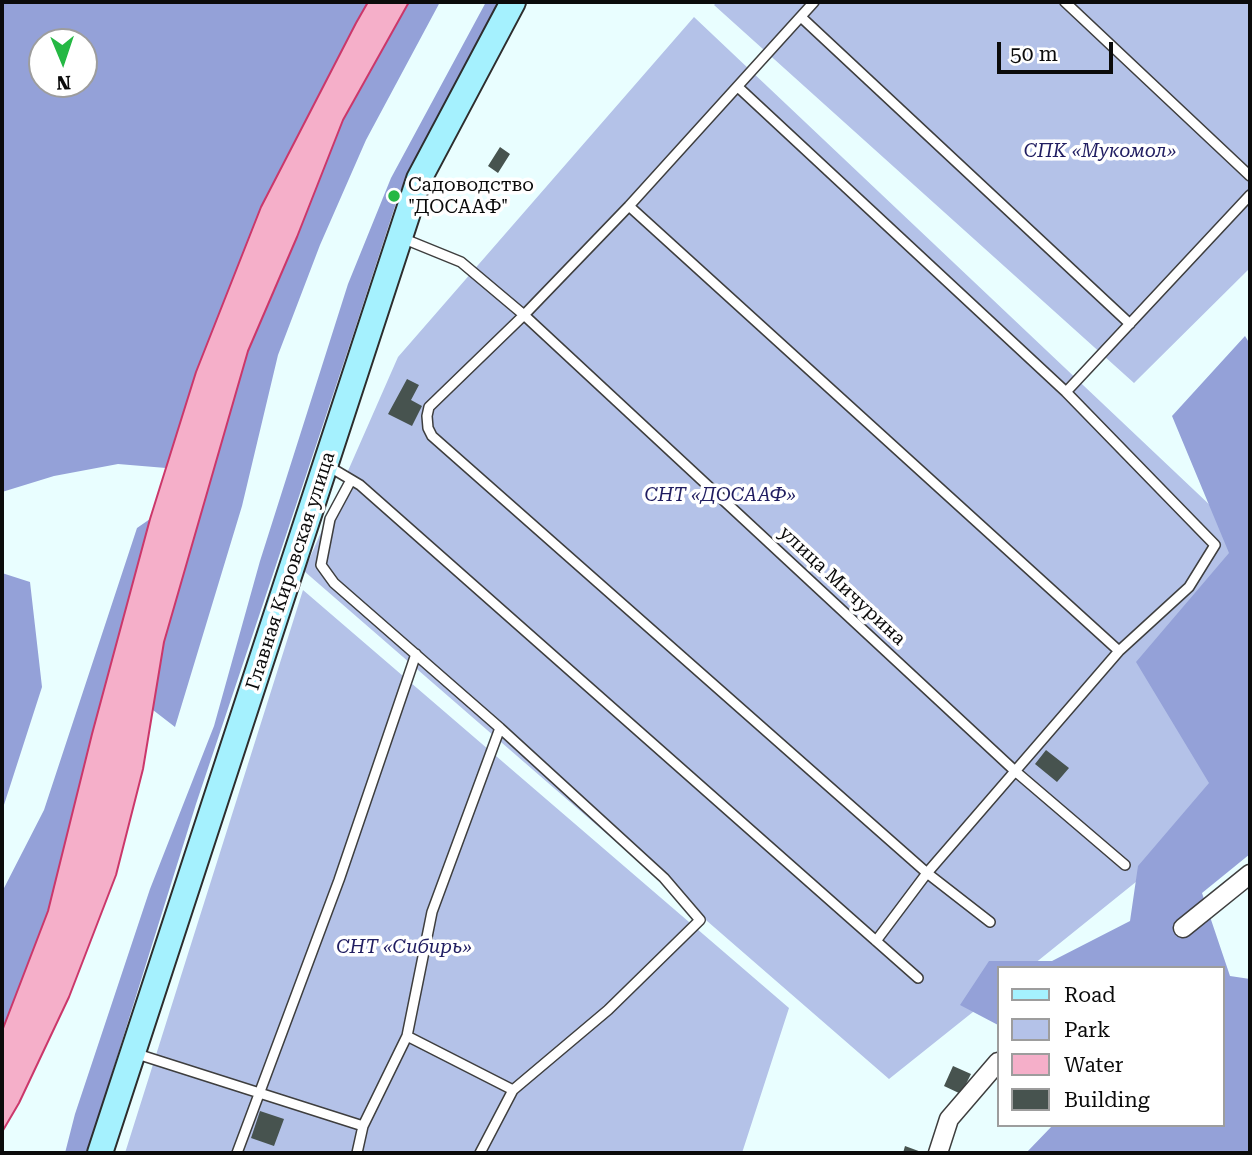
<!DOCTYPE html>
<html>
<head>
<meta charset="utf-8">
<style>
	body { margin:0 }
	#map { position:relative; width:1252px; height:1155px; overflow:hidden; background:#e9feff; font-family:"Roboto Serif",serif }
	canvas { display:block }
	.frame { position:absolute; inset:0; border:4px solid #0b0b0b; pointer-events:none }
	.legend { position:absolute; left:997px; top:966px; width:228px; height:161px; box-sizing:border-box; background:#fff; border:2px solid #9d9d9d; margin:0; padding:9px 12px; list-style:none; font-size:21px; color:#0b0b0b }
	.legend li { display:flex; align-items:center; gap:14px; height:35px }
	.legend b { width:35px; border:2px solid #9d9d9d }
	.north { position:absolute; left:28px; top:28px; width:70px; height:70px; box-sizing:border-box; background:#fff; border:2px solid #9d9d9d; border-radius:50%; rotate:178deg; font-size:19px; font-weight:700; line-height:28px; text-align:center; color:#0b0b0b }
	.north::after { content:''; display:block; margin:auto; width:24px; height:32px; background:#25b844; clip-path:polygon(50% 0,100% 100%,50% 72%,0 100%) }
	.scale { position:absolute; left:997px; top:42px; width:116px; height:32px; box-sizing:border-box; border:4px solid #0b0b0b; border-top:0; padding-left:9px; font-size:21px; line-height:24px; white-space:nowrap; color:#0b0b0b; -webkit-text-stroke:5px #fff; paint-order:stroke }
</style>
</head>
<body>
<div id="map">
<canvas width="1252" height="1155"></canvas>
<div class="frame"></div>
<ul class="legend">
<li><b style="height:9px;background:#a5f1fe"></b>Road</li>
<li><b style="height:19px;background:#b4c2e8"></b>Park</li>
<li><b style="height:19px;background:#f5afc9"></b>Water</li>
<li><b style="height:19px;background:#47534f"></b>Building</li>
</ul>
<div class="north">N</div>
<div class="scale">50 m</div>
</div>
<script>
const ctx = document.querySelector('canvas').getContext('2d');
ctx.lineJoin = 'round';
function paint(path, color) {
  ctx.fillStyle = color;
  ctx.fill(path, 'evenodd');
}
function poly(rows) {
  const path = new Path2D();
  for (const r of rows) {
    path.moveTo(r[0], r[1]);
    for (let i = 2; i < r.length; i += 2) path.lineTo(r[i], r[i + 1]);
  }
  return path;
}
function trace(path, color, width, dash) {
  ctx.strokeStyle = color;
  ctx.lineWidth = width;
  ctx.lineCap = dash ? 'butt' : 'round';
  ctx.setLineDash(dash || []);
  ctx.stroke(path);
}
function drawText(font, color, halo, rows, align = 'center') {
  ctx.font = font + ' "Roboto Serif",serif';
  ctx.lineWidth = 7;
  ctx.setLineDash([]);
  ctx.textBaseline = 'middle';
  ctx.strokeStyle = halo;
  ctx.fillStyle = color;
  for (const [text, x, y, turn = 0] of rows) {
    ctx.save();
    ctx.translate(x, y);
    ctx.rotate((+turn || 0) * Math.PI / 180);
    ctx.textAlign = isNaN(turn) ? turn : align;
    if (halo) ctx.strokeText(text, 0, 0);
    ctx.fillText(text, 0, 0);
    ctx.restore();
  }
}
paint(poly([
	[717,2,1250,2,1250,268,1134,383,714,5],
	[694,17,1250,543,1244,795,1029,968,998,968,998,992,889,1079,304,571,398,357],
	[303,590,789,1008,742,1153,125,1153]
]), '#b4c2e8');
paint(poly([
	[2,2,368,2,356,23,196,372,166,468,118,464,54,476,2,492],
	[42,42,84,42,84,84,42,84],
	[409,2,440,2,366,140,320,245,278,355,242,506,175,727,153,710,164,642,248,351,297,237,319,177,343,120],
	[486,2,501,2,400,191,354,332,196,804,87,1153,65,1153,75,1114,150,889,214,726,260,561,348,284,391,178],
	[1245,336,1250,344,1250,854,1202,893,1230,976,1250,979,1250,1153,1026,1153,1053,1125,1222,1125,1222,968,998,968,998,1025,960,1005,989,961,1052,961,1130,921,1138,866,1209,783,1136,662,1229,553,1172,416],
	[150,519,92,734,48,911,2,1031,2,892,44,810,137,528],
	[2,573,30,582,42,687,2,811]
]), '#94a1d8');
const water = poly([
	[368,2,409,2,343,120,297,237,248,351,164,642,143,769,116,875,69,997,19,1103,2,1132,2,1031,48,911,92,734,150,519,196,372,261,207,356,23,368,2]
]);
paint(water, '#f5afc9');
trace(water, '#cb376a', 2);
paint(poly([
	[500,147,510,154,498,173,488,166],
	[407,379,419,385,411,400,422,406,412,426,388,414],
	[1046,750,1069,768,1057,782,1035,764],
	[953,1066,971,1074,961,1094,944,1086],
	[260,1111,284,1119,274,1146,251,1138],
	[905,1146,924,1153,903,1153]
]), '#47534f');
const service = poly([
	[814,2,629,206,524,315,429,407,427,416,428,428,432,436,927,873,990,922],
	[1065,2,1250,176],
	[801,17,1130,324],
	[738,87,1066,392],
	[629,206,1119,651],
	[402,238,461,262,524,315,1015,771,1125,865],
	[328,466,360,485,918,978],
	[351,480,330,519,321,565,334,583,500,728,664,878,700,920,608,1010,513,1090,480,1153],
	[876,941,927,873,1119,651,1189,587,1215,545,1066,392,1250,195],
	[407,1036,513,1090],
	[134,1053,363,1126],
	[237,1153,339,880,416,654],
	[357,1153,363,1126,407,1036,432,912,500,728]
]);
const minor = poly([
	[1183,928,1250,874],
	[938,1153,949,1119,998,1062]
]);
const secondary = poly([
	[100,1153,419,179,513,2]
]);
trace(service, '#3e3e3e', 12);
trace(minor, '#3e3e3e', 21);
trace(secondary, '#2d2d2d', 28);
trace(service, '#fff', 9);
trace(minor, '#fff', 18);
trace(secondary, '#a5f1fe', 24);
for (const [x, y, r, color] of [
	[394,196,7,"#25b844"]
]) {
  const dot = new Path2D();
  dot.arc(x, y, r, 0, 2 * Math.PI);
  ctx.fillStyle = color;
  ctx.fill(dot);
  trace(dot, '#fff', 2.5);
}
drawText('italic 19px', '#201d61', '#fff', [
	["СПК «Мукомол»",1100,151],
	["СНТ «ДОСААФ»",720,495],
	["СНТ «Сибирь»",404,947]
]);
drawText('19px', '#0b0b0b', '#fff', [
	["Садоводство",408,185],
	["\"ДОСААФ\"",408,207]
], 'left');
drawText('19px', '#0b0b0b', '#fff', [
	["Главная Кировская улица",291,571,-72],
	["улица Мичурина",842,586,43]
]);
</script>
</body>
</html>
